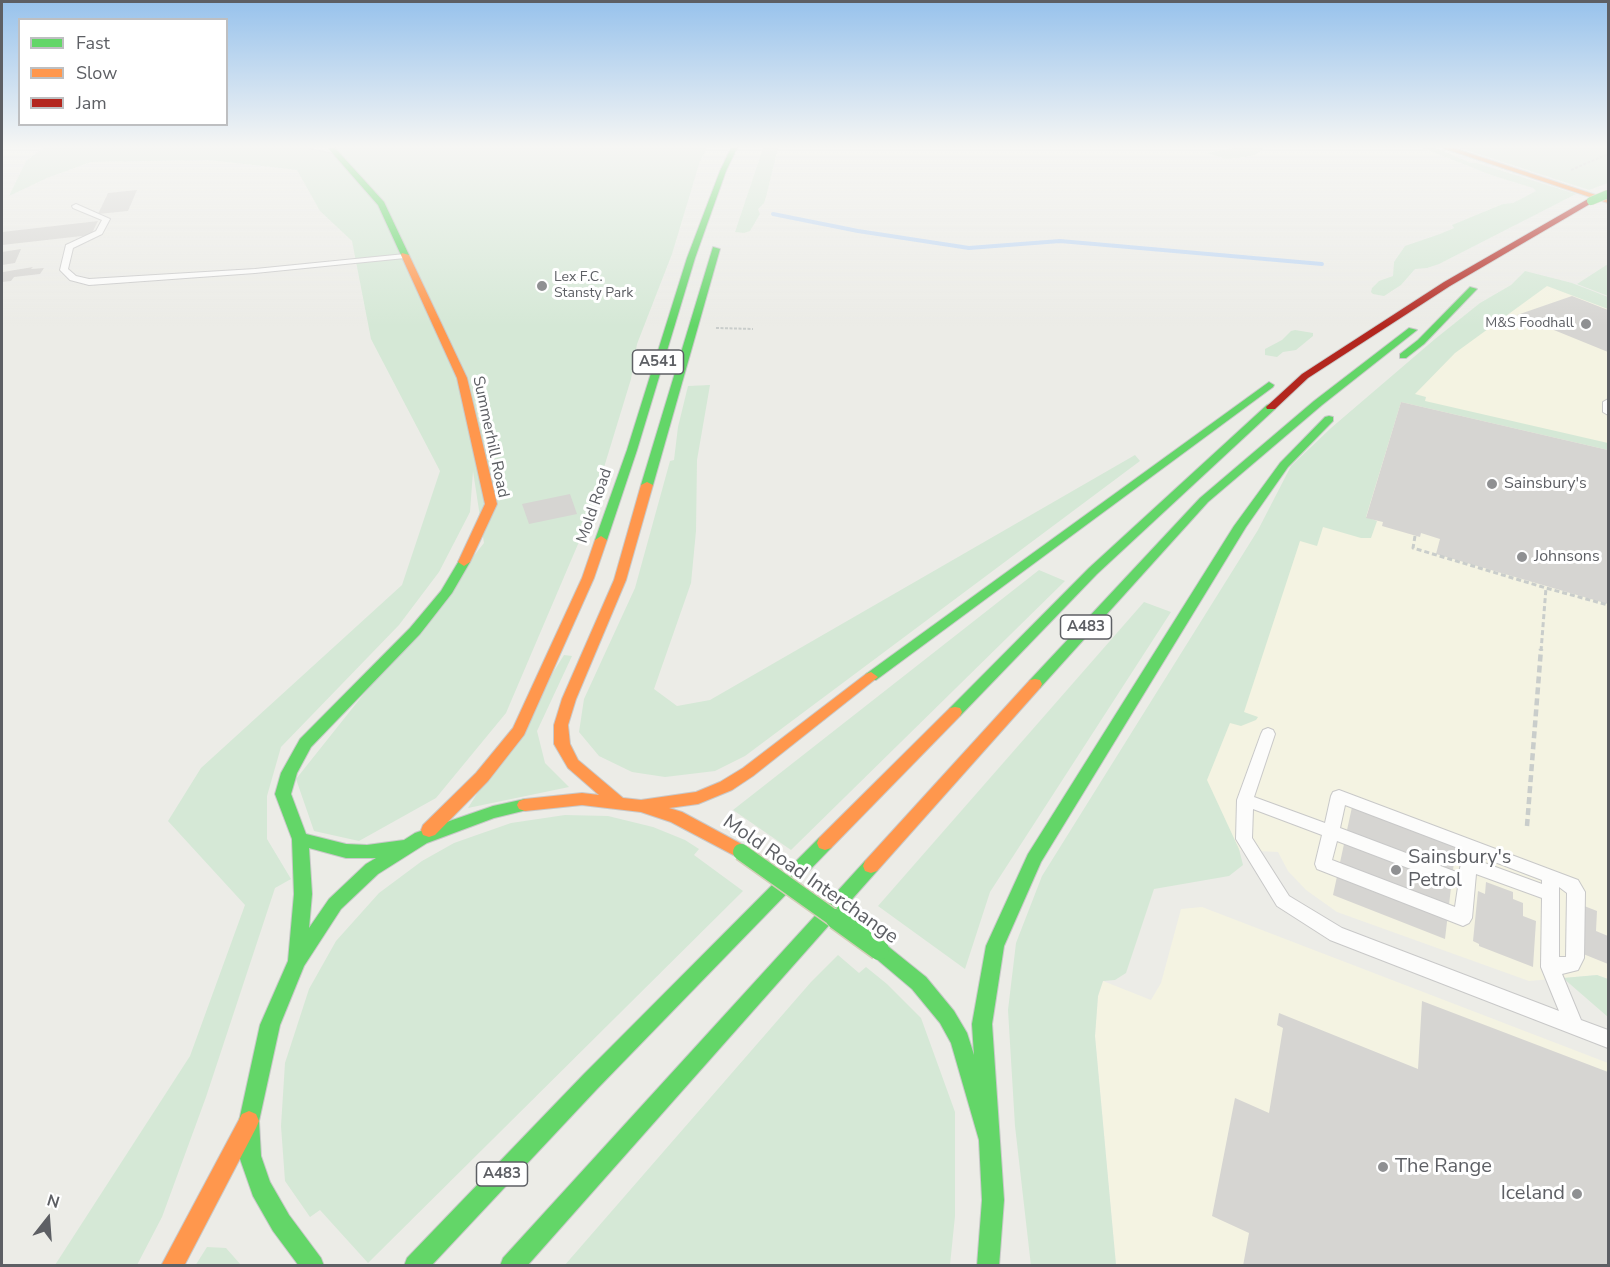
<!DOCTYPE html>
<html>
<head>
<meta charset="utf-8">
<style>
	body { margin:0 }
	#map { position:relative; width:1610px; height:1267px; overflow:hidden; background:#ecece7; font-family:"Nunito Sans",sans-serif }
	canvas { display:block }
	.frame { position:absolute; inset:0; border:3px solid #5d5f64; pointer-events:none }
	.legend { position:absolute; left:18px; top:18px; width:210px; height:108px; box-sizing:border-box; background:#fff; border:2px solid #bebfc1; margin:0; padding:8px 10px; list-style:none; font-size:18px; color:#5d5f64 }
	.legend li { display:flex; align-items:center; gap:12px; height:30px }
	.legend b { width:30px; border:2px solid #bebfc1 }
	.north { position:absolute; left:18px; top:1189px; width:60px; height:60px; -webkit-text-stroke:4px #fff; paint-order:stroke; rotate:17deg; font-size:16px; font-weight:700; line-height:24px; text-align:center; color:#5d5f64 }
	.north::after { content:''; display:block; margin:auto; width:21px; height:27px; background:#5d5f64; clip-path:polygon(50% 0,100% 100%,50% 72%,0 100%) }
</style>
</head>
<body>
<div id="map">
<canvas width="1610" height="1267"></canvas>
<div class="frame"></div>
<ul class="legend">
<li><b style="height:8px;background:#63d668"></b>Fast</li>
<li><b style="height:8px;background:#ff974d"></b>Slow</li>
<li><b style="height:8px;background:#b3261e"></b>Jam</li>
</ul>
<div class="north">N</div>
</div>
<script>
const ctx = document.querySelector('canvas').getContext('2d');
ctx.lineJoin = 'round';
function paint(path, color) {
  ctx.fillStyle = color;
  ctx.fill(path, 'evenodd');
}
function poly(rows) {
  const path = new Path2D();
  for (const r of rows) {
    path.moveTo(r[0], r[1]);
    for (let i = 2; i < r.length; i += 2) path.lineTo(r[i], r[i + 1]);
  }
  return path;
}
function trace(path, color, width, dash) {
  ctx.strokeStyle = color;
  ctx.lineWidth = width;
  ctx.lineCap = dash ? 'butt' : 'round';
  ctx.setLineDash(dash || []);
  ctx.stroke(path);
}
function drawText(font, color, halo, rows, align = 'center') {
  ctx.font = font + ' "Nunito Sans",sans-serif';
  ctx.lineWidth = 6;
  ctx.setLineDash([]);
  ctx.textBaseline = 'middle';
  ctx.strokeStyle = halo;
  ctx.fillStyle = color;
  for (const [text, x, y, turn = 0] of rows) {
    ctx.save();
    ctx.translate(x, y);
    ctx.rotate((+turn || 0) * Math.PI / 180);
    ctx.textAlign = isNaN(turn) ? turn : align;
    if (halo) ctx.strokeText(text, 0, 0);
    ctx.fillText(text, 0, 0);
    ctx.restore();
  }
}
paint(poly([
	[1538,276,1608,302,1608,979,1597,975,1529,981,1337,912,1306,890,1288,871,1278,852,1218,849,1125,816,1313,470],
	[1202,907,1608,1063,1608,1265,1116,1265,1095,1036,1098,996,1103,981,1151,1000,1161,983,1181,909]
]), '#f4f3e2');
paint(poly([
	[43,148,707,148,700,161,672,254,637,344,631,379,587,523,506,713,436,798,359,841,314,831,296,779,484,543,473,471,470,512,439,572,399,625,281,747,267,796,267,839,291,879,275,888,206,1097,162,1217,137,1265,55,1265,190,1056,245,905,168,821,201,768,402,585,440,471,371,339,352,241,320,211,297,170,208,160,91,162,47,178,9,196,26,161],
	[763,148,778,148,766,197,764,203,758,209,760,214,750,231,744,233,735,232],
	[1235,148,1264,148,1255,155,1240,158,1225,159,1207,153],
	[1423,148,1436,148,1471,163,1477,163,1576,194,1439,264,1427,268,1415,269,1401,285,1384,296,1373,294,1371,292,1372,288,1379,281,1393,276,1394,262,1405,246,1440,234,1454,228,1452,225,1503,204,1513,203,1536,191,1533,188,1491,175],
	[1460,148,1608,148,1608,183,1589,190],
	[1608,264,1608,296,1577,284],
	[1525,271,1572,283,1608,297,1608,309,1547,286,1455,353,1415,394,1426,397,1425,401,1608,443,1608,450,1401,402,1366,517,1377,521,1371,538,1361,538,1323,527,1317,546,1300,541,1244,712,1258,717,1256,720,1241,726,1230,723,1207,780,1239,849,1243,865,1229,876,1154,889,1126,973,1115,980,1103,981,1098,996,1095,1036,1116,1265,1031,1266,1015,1126,1008,1010,1016,943,1042,876,1258,530,1291,466,1331,428,1435,339,1480,303,1511,285],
	[1295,330,1313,333,1313,336,1296,350,1283,352,1277,357,1265,355,1265,349,1282,340,1291,331],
	[710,385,697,460,696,531,691,583,654,689,677,706,710,700,1135,455,1140,461,745,756,715,771,665,777,632,772,599,756,579,732,584,699,635,588,670,461,674,460,678,427,688,386],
	[1039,570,1065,581,791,850,733,810],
	[1144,602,1171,612,990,892,965,969,878,906],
	[564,655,572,656,537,731,545,763,569,787,468,808],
	[565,815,608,816,653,827,685,840,699,849,694,855,743,891,368,1263,320,1210,310,1217,285,1181,281,1126,285,1063,309,989,336,941,379,893,422,861,454,843,511,823],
	[838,955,859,973,866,967,887,984,921,1018,955,1112,955,1216,950,1265,564,1266,811,982],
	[1597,975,1608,979,1608,1017,1563,978],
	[207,1247,226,1248,241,1265,195,1266]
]), '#d5e8d6');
trace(poly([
	[773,214,858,231,969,248,1060,241,1322,264]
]), '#bed6f3', 4);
paint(poly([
	[137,190,128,211,98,214,108,193],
	[98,221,91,235,2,245,2,232],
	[21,249,15,263,2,265,2,252],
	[33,267,31,269,44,268,40,274,14,277,11,281,2,282,3,272],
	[1572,296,1608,310,1608,352,1517,315],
	[1401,402,1608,450,1608,604,1436,554,1440,539,1421,533,1420,537,1382,526,1383,522,1366,518],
	[570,494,577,514,529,524,522,504],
	[1352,807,1456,845,1445,939,1333,895],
	[1486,882,1513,892,1513,899,1523,903,1523,916,1536,921,1533,967,1479,946,1479,944,1473,941,1478,891,1485,894],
	[1569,900,1597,911,1596,931,1608,936,1608,964,1566,947],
	[1422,1001,1608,1072,1608,1266,1243,1266,1249,1233,1212,1216,1235,1098,1269,1113,1283,1028,1277,1025,1279,1013,1418,1069]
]), '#d6d5d2');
const lane = poly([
	[309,148,328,148,337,151,334,153,309,148],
	[76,204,110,219,102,234,73,248,68,269,76,276,89,279,255,269,405,254,409,256,405,258,255,273,89,285,70,280,60,270,66,245,96,231,102,220,73,208,72,206,76,204],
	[1608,399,1608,415,1603,412,1603,402,1608,399],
	[1268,728,1273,730,1275,734,1254,797,1325,823,1331,796,1333,792,1339,790,1578,880,1585,892,1584,958,1578,970,1562,974,1581,1020,1608,1030,1608,1048,1330,940,1277,906,1236,839,1237,800,1261,734,1263,730,1268,728],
	[1345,805,1542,880,1542,884,1468,857,1462,859,1459,873,1340,828,1345,805],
	[1253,809,1322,835,1315,864,1317,869,1463,926,1469,923,1472,918,1476,874,1542,898,1541,967,1559,1011,1342,928,1289,896,1252,838,1253,809],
	[1337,841,1458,887,1455,907,1332,860,1337,841],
	[1559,887,1567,893,1566,957,1559,957,1559,887]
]);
const fast = poly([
	[328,148,335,148,384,202,409,255,408,257,401,255,378,205,328,148],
	[731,148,737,148,726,171,695,258,637,450,607,540,601,544,597,543,595,540,627,450,687,258,720,171,731,148],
	[713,247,720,249,653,485,651,487,643,487,641,485,713,247],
	[1470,287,1477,289,1424,344,1406,358,1400,358,1400,354,1418,340,1470,287],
	[1409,328,1417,330,1322,405,1208,502,1040,688,1030,688,1028,684,1030,680,1200,498,1314,401,1409,328],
	[1269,382,1274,385,1273,387,876,680,866,680,864,677,866,674,1269,382],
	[1271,404,1275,405,1275,409,1097,574,960,716,950,716,948,712,950,708,1089,568,1267,405,1271,404],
	[1329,416,1333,417,1333,421,1288,467,1246,527,1041,862,1004,946,992,1024,1004,1200,999,1266,977,1266,982,1200,979,1140,951,1043,940,1023,912,989,873,956,870,950,873,944,879,942,885,944,926,977,954,1011,967,1033,974,1055,972,1024,986,946,1028,854,1234,526,1280,463,1325,417,1329,416],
	[464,558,470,562,452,593,420,634,311,747,297,773,291,794,306,834,346,844,367,845,404,840,415,833,493,806,525,799,531,801,533,805,531,809,494,818,427,843,378,874,341,909,304,966,280,1025,259,1121,261,1156,270,1182,289,1215,321,1258,324,1266,299,1266,273,1231,253,1196,239,1156,239,1121,260,1025,288,961,294,894,292,839,275,794,281,773,300,739,410,628,441,591,460,559,464,558],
	[309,848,346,858,376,858,366,864,329,899,309,928,312,894,309,848],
	[825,836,831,838,833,843,831,848,597,1089,431,1266,404,1266,407,1258,583,1075,819,838,825,836],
	[871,859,877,861,879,866,877,871,527,1266,500,1266,503,1258,865,861,871,859]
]);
const slow = poly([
	[1443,148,1453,148,1608,199,1608,203,1443,148],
	[402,253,409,255,467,378,497,504,470,562,464,566,458,562,485,504,457,378,401,255,402,253],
	[647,482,653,485,626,580,576,699,568,725,570,744,578,760,623,798,641,800,696,792,720,782,743,768,866,674,871,672,878,677,753,776,732,790,698,804,669,808,682,812,747,847,749,852,747,857,741,859,671,822,641,812,582,805,525,811,519,809,517,805,519,801,525,799,582,793,599,795,568,768,554,744,554,725,562,699,614,580,641,485,647,482],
	[601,536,607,540,594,578,524,735,488,781,435,835,429,837,423,835,421,830,423,825,476,773,513,728,582,578,595,540,601,536],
	[1035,679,1040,680,1042,684,1040,688,877,871,871,873,865,871,863,866,865,861,1030,680,1035,679],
	[955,707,960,708,962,712,960,716,831,848,825,850,819,848,817,843,819,838,950,708,955,707],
	[249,1111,256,1114,259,1121,256,1128,184,1266,161,1266,242,1114,249,1111]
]);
const jam = poly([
	[1588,199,1595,201,1450,286,1308,378,1275,409,1267,409,1266,407,1302,374,1444,282,1588,199]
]);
trace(lane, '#c8c8c8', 2);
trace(fast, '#c9c9c9', 2);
trace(slow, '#c9c9c9', 2);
trace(jam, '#c9c9c9', 2);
trace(poly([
	[1571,170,1608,154],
	[716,328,753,329]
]), '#c9cdcb', 2, [3, 1.5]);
trace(poly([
	[1415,536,1413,548,1546,588],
	[1541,651,1546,588,1608,605]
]), '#c9cdcb', 3, [5, 3]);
trace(poly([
	[1527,826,1541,649]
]), '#c9cdcb', 4.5, [7, 4]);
paint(lane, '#fcfcfb');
paint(fast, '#63d668');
paint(slow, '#ff974d');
paint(jam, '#b3261e');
const fastBridgeFar2 = poly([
	[1591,201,1608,194]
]);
const fastBridgeFar1 = poly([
	[741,852,838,921]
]);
const fastBridge = poly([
	[836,919,879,950]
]);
trace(fastBridgeFar2, '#d2ceb7', 9, []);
trace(fastBridgeFar1, '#d2ceb7', 19, []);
trace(fastBridge, '#d2ceb7', 23, []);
trace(fastBridgeFar2, '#63d668', 8);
trace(fastBridgeFar1, '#63d668', 16);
trace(fastBridge, '#63d668', 20);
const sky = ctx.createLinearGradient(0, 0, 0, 326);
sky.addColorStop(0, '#97c2ec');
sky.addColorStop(0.45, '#f6f6f4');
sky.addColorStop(1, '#f6f6f400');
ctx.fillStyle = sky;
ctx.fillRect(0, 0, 1610, 326);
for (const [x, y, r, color] of [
	[542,286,6,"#8f9092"],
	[1586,324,6,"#8f9092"],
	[1492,484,6,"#8f9092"],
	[1522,557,6,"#8f9092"],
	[1396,870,6,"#8f9092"],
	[1383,1167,6,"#8f9092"],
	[1577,1194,6,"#8f9092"]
]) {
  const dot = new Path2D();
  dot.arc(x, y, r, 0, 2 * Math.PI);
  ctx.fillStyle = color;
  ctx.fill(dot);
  trace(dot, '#fff', 2);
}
drawText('14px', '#5d5f64', '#fff', [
	["Lex F.C.",554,278],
	["Stansty Park",554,294],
	["M&S Foodhall",1574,324,"right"]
], 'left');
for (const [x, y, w] of [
	[658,362,51],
	[1086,627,51],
	[502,1174,51]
]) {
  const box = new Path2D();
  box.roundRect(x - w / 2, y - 12, w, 24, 4.5);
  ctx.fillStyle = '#fff';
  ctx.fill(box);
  trace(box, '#5d5f64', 1.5);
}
drawText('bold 15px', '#5d5f64', null, [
	["A541",658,362],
	["A483",1086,627],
	["A483",502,1174]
]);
drawText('16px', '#5d5f64', '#fff', [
	["Summerhill Road",490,437,78],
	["Mold Road",595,506,-71]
]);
drawText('16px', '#5d5f64', '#fff', [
	["Sainsbury's",1504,484],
	["Johnsons",1534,557]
], 'left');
drawText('20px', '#5d5f64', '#fff', [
	["Sainsbury's",1408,858],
	["Petrol",1408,881],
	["The Range",1395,1167],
	["Iceland",1565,1194,"right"]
], 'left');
drawText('20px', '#5d5f64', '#fff', [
	["Mold Road Interchange",810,880,35]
]);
</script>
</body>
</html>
